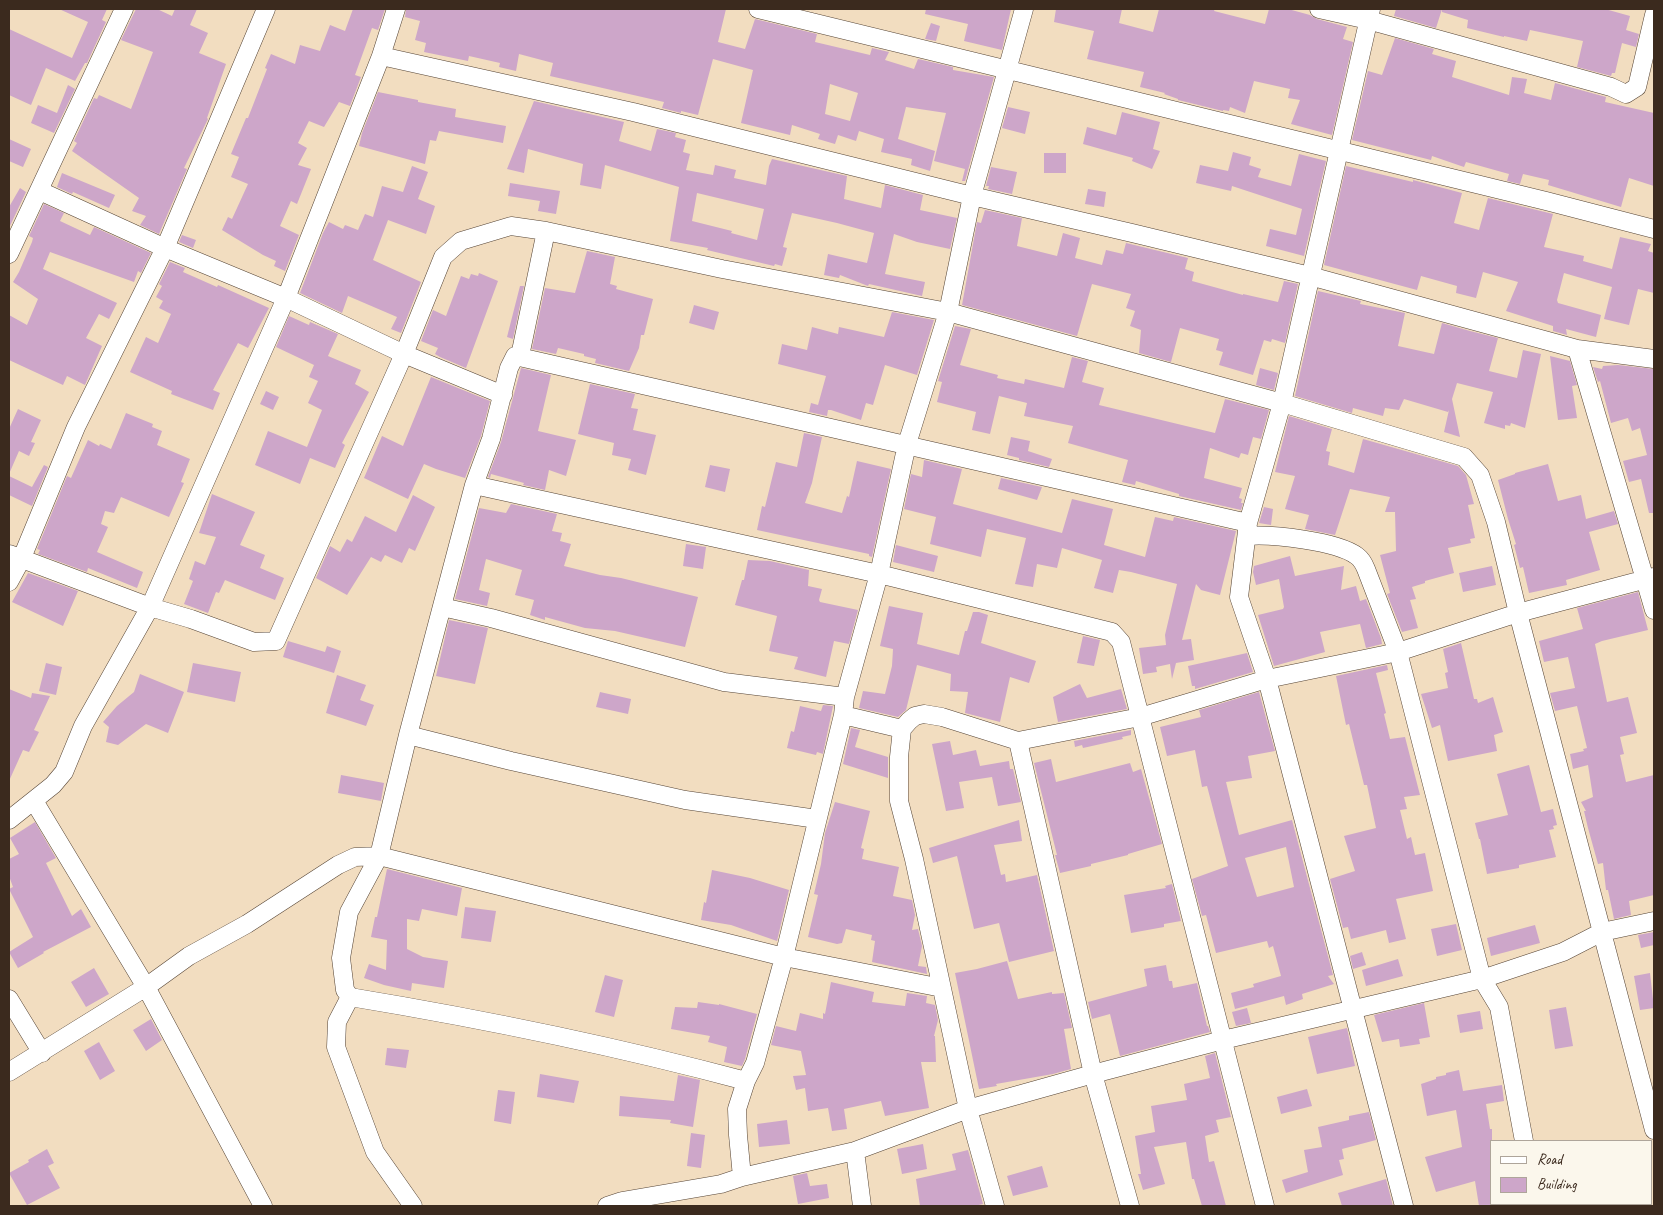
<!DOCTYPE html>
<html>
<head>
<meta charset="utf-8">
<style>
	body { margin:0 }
	#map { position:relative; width:1663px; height:1215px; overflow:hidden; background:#f2ddc0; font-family:Caveat,sans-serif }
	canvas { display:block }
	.frame { position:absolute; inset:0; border:10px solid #3b2a1e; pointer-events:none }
	.legend { position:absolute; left:1490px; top:1140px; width:162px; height:65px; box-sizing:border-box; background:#fbf7ec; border:1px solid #aea59a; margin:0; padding:6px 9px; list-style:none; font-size:15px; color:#3b2a1e }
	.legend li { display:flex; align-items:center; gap:10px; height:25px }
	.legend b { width:25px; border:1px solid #aea59a }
</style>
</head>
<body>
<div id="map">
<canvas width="1663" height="1215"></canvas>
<div class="frame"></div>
<ul class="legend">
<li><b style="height:6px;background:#fff"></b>Road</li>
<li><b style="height:14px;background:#cda6c9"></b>Building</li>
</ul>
</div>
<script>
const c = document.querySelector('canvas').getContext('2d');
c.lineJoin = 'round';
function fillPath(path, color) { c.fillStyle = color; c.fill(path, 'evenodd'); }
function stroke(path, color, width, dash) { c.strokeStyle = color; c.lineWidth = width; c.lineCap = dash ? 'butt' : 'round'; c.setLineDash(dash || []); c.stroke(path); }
fillPath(new Path2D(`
	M59,9H107L102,20L106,22L87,63H85L75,81L46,68L31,105L9,95V29L72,58L88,22Z
	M136,9H157L172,16L175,9H197L190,25L208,33L199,53L226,64L207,118L208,119L184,168L187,169L159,234L140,225L146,216L132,211L139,198L72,151L77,143L74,141L94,98L97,99L99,95L131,109L153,52L121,40Z
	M353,9H385L378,30L372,28L355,75L361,77L350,106L339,102L324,127L309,121L298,143L307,148L298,165L311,169L297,204L291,201L280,226L299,235L285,271L274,266L276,261L263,255L222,230L228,217L232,219L248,184L231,177L239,157L231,154L246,118H248L267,69L265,68L271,54L295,64L300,45L320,51L330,25L345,31Z
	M406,9H726L718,42L745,49L755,19L817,34L815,42L870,55L872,48L889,52L885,60L914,69L918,59L953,67V70L994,77L965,181H962L965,169L934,161L946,113L906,107L898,139L935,151L930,171L911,165L912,159L881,152L884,139L859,131L856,141L838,135L835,144L818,139L820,134L792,125L790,135L741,123L753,70L713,59L698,115L681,111V113L662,108L664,102L550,76L553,63L519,54L516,71L499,67L500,63L469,56L468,61L424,52L426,43L415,40L420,21L405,17ZM830,84L858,93L850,121L825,114Z
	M926,9H1011L1002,50L964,41L968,24L925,14Z
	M1056,9H1122L1119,23L1153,32L1159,9H1215L1214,11L1265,24L1269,9H1288L1310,15L1317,19L1347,27L1343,39L1353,42L1332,135L1291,124L1300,100L1288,98L1290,89L1254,81L1245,113L1230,107L1229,111L1223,110V111L1178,100V99L1164,94L1165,93L1140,87L1144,72L1087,59L1094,31L1054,22Z
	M1396,9H1442L1436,28L1394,16Z
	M1442,9H1605L1630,16L1626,30L1639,34L1636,47L1622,43L1615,73H1612L1611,76L1577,67L1583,41L1530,30L1527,41L1504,36V37L1467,28L1468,20L1442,12Z
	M931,23L940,26L936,41L925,39Z
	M1395,38L1434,49L1432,54L1456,61L1452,77L1509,95L1512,77L1527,79L1524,93L1551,100L1555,83L1606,97L1605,102L1654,113V186L1629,178L1621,207L1548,185L1549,180L1523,174L1520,184L1507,181L1509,174L1466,162L1464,167L1432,156L1431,160L1352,140L1368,71L1382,75Z
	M68,85L75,89L54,133L31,123L38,105L57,113Z
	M378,92L418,100V102L456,109L455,117L506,126L503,143L439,131L436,141L430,140L425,164L359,146L362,133Z
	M534,101L624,122L619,141L651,151L657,129L676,133L675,137L686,140L683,152L690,154L686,170L713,175L715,165L736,170L734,178L766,185L769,166L772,159L847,176L844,199L881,208L885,185L923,195L920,210L957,218L950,249L917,242L894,234L885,274L925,282L922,296L869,284L868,286L840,275L839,278L824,275L828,254L867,263L874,233L837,223L792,213L783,247L787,248L782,266L775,264L774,266L707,250L708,248L670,241L679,187L605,165L601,189L580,185L583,164L528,149L524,173L507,169ZM697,193L764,209L757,240L731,233L732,231L692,221Z
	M1008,107L1030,112L1025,134L1002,128Z
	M1122,112L1160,122L1153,149L1160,151L1152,169L1132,161L1133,158L1083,144L1087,127L1116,135Z
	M9,139L31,149L23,167L9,161Z
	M1233,152L1251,157L1249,165L1261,169L1258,177L1291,186L1299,154L1326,161L1304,256L1266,246L1270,229L1296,235L1302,209L1232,186L1231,191L1196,183L1200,165L1228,171Z
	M1044,153H1066V173H1044Z
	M412,166L428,172L418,199L435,206L426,234L388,220L373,260L421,282L401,333L391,329L397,317L348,296L342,313L300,293L323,233L329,222L343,229L345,225L358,230L365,214L373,217L382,186L403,192Z
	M1346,166L1413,182V180L1462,193L1454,223L1479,230L1488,198L1553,214L1544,247L1584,256L1583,261L1612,269L1620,237L1651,244L1648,251L1654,253V293L1638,289L1629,325L1604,319L1612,287L1564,273L1557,300L1558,303L1601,315L1596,337L1566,329L1567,335L1553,331V326L1506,311L1518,282L1483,272L1476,298L1456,293L1457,286L1421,276L1417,290L1324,265Z
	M991,167L1017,172L1012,194L988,189L989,186H986Z
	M62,173L115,195L109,208L73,192L72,194L57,187Z
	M510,183L560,191L556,214L538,211L540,201L508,196Z
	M20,188L26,192L9,228V207Z
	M1088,189L1106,192L1104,207L1085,204Z
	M44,204L64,213L60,221L90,235L94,227L151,253L141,273L138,271L134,282L50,252L43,269L117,303L109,319L99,314L86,338L102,346L85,385L67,376L63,385L9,360V315L27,325L38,299L13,282L19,272L32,242L33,238L29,236Z
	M985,210L1022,218L1017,246L1057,256L1063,233L1080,238L1075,258L1102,265L1106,250L1123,254L1126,243L1188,258L1185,269L1194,272L1192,281L1243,295V294L1278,302L1284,281L1298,284L1285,343L1272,339L1271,342L1264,340L1253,375L1219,365L1223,352L1216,350L1219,339L1180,328L1171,362L1139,353L1141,330L1130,326L1135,311L1126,308L1131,294L1092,284L1077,336L962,305L977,222L981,223Z
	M182,235L196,240L193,248L179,242Z
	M587,251L615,257L610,284L617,286L616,289L653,299L644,335H641L639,348L629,371L595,363L596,359L584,356V354L558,348L556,354L532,349L545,288L575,293Z
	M170,262L185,268L183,272L217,287L218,285L269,308L248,348L238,343L213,390L220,393L213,410L171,394L172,391L130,372L146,337L158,343L171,314L159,308L163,301L156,297L162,286L159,284Z
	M479,273L498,281L466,368L440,357L435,354L438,348L421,341L433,310L446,316L461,276L469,279L471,274L478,276Z
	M520,286H524L513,339L507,337Z
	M1318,291L1361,301L1360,304L1405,313L1398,346L1434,354L1442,323L1470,331L1498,338L1489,371L1517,378L1523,350L1541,354L1525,428L1511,423L1510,426L1505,425V429L1484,423L1493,392L1457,383L1452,399L1460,437L1444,432L1449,410L1448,412L1404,399L1399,410L1385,408L1383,416L1353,408L1352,413L1295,396Z
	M694,305L719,312L714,330L689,323Z
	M892,312L934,320L917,375L885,365L873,405L866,403L861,420L831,410H828L827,416L809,412L811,403L818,405L826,376L778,364L782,344L807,350L812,327L838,334L839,327L884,337Z
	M289,316L309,325L310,322L338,334L328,356L361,370L355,384L369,392L342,443L345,445L335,468L310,458L300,484L255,465L268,431L307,447L322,410L308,403L318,381L309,377L314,365L276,347Z
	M955,326L971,329L960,365L998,375L997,378L1024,384L1025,379L1064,388L1072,357L1088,361L1082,382L1104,388L1099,405L1215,433L1225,399L1269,410L1261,439L1253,437L1248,455L1241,453L1239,458L1210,448L1204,478L1242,488L1239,498L1242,499L1241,503H1243L1241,510L1179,496V494L1136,481L1135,485L1122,482L1128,460L1068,443L1073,426L1024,416L1027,403L999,396L990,434L972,430L976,412L937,402L942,382L938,381Z
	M1550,356L1570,361L1577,385L1572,386L1577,418L1558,420Z
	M1618,365L1654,369V513H1649L1641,479L1629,482L1623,461L1647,455L1640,428L1632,431L1628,418L1611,423L1600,381L1598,382L1593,367L1602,369L1603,366Z
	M521,368L551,375L538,431L576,440L566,476L549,470L545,490L523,485L524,483L491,474L490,478L488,477L501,442Z
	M1260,368L1278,373L1274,390L1256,385Z
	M431,377L490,401L481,436L465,478L436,469L424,464L408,499L364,478L382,436L403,446Z
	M590,384L635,394L631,408L638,409L633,430L656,435L646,475L628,470L631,459L612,455L614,443L578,434Z
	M266,391L279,397L273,410L260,404Z
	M18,409L41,420L31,442L35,443L29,456L19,451L9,474V429Z
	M126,413L153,424L152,427L162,431L157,445L190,459L181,482L184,483L169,517L121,497L114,513L105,511L101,524L108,527L97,552L143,572L137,588L88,568L87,572L38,554L40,550L37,549L67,476L71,478L88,440L99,446L100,444L111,449Z
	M1289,416L1332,429L1326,451L1330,452L1328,465L1354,473L1363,439L1458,466L1466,475L1474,504L1468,505L1475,538L1470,539L1471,543L1448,548L1454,573L1425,581V583L1412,587L1416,599L1410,600L1418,628L1402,632L1387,594L1390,593L1380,555L1396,551L1395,512H1385L1390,497L1350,489L1335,535L1305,529L1309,515L1285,509L1295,476L1275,472Z
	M804,433L822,437L812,483L805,503L842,513L847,496L849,497L857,461L891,469L872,557L869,556V554L757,530L762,506L765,507L776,462L797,467Z
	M1011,437L1030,441L1028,451L1052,459L1049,467L1019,460V458L1007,455Z
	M924,460L962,469L953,504L1062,533L1072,499L1113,509L1104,545L1145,557L1155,517L1173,521L1174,517L1236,531L1220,595L1201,590L1196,584L1182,640L1191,639L1194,660L1176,663L1172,679L1170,664L1156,667L1157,672L1143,674L1139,648L1166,645L1165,635L1177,584L1131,572L1119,570L1113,593L1094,588L1102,560L1062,548L1057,568L1037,564L1033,587L1015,584L1026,538L987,529L981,557L930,544L936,517L904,509L911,474L922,477Z
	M1548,464L1558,501L1581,495L1586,519L1614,511L1618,524L1589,532L1600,570L1566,580L1567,585L1529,593L1523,567L1520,568L1514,545L1516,544L1508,519L1498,480L1515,474V473Z
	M44,465L48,467L32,506L9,495V476L32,487Z
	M710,465L730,469L725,492L705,487Z
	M1001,478L1042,487L1037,500L998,489Z
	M212,494L255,512L240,545L265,555L260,568L284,578L275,600L225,580L219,593L216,592L208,613L184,604L193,581L189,579L195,561L205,565L216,537L199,533Z
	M413,495L435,507L415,551L409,548L402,563L385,555L381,562L371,557L347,595L316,578L330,546L340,552L347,539L352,542L365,516L396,532Z
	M511,504L557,514L552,531L562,533L560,541L571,544L564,566L600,575L621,578L698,597L685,647L615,631L585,628L545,617V620L530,615L534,600L515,595L522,570L486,559L479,590L490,593L487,606L455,599L479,508L506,513Z
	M1264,507L1273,509L1271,525L1259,523Z
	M686,544L706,547L703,569L683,566Z
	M896,545L938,556L934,572L893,562Z
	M1290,556L1295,576L1344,566L1341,590L1356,586L1360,601L1366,599L1381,638L1382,644L1366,648L1360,624L1320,632L1325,652L1274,666L1258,615L1283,609L1284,607L1279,579L1256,585L1253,572L1254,566Z
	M748,560L770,561L809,570L808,586L822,589L819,600L820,602L858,610L849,644L834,641L826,677L794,669L798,657L769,651L777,616L735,605L742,580H744Z
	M1492,566L1496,585L1463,592L1459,573Z
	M28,573L78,591L63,626L12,602Z
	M1638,592L1648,630L1602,641L1595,644L1607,702L1628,697L1637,733L1620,737L1624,754L1620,755L1626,782L1654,775V895L1629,901L1631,915L1614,919L1608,890H1606L1603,863L1598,864L1588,828L1584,811H1586L1581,802L1593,797L1588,765L1573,769L1570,754L1584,751L1583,749L1587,748L1577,706L1555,711L1550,693L1575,688L1568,657L1544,662L1539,641L1583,629L1577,608Z
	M889,606L923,613L917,644L959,655L965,631H967L973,612H979L988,615L981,643L1036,661L1029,683L1010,677L1000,722L965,713L968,692L950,691L951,674L917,665L906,710L898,717L859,708L863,691L885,694L892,666L893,649L880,646Z
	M449,620L488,628L475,684L436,676Z
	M1083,636L1100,640L1094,666L1077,663Z
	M288,641L325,652L327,646L341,651L334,673L283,657Z
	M1461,643L1474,699H1477L1478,703L1493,697L1503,732L1494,735L1497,751L1448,761L1440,725L1432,728L1421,694L1448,688L1445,673L1448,672L1443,649Z
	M1247,653L1253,672L1195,689V686H1192L1188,666Z
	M46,663L62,667L56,695L39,691Z
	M193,663L241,672L235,702L187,692Z
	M1387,665L1388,670L1376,673L1386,713L1384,714L1390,739L1405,737L1420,795L1404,797L1407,809L1400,810L1407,839L1411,837L1415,855L1425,853L1433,891L1396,899L1406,939L1389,943L1386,930L1351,939L1348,927L1343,928L1330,879L1355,871L1344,836L1376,828L1367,785H1364L1349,724L1346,725L1336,676Z
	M140,674L184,692L168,733L146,724L118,745L106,742L109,727L103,722L117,706L134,692Z
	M337,675L366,685L360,700L374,705L366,726L326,713Z
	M1080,684L1087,698L1121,689L1127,709L1058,722L1053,697Z
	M9,689L31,698L32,693L50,696L34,730L39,732L29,752L23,750L9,781Z
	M600,692L631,699L628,714L596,707Z
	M1259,692L1275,751L1248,756L1252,778L1226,782L1239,835L1292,820L1333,975L1328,976L1334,984L1302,994L1303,999L1286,1005L1284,996L1235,1009L1231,993L1254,987L1253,984L1281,976L1273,946L1269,948L1267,941L1216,953L1206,915L1202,916L1192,879L1228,866L1207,786L1202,787L1195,750L1167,756L1160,727L1201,717L1199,710ZM1286,847L1294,887L1257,897L1245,858Z
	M823,705L833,706L823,754L817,752L816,755L787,748L791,731L794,732L800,706L821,711Z
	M851,728L860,730L855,747L888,757V778L843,764Z
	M1131,730V735L1122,737L1123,739L1083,748L1082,745L1075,747L1074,741Z
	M950,741L953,755L976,750L980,766L1009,761L1010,769H1013L1021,802L998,806L992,777L959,782L964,808L946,811L932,744Z
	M1051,759L1056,782L1130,763L1133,772L1141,769L1162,844L1128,854V855L1091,864V866L1060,873L1055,855H1057L1034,763Z
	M1529,765L1541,812L1553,809L1557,825L1553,826L1554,829L1549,830L1556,857L1519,865V868L1487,874L1480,839H1479L1475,823L1508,815L1497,774Z
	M341,775L384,783L381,801L338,793Z
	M835,802L870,811L861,848L864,849L862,859L899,867L893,896L912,900L915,915L912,930L918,929L922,946L918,966L926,967L927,974L872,962L875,941L871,940L872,935L846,929L842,943L837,944L808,937L818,895L814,894L821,864L825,833Z
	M1019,820L1022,841L994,845L1001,875L1005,874L1006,882L1037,875L1054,951L1009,962L999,923L974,929L957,856L933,863L929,848Z
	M35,822L56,858L46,863L72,916L81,909L91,927L43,952L44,953L18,968L9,952L33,937L9,889L13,887L9,876V859L19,854L10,838Z
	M387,869L462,888L457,916L422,909L419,921L407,919V949L423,957L448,961L444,988L412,983L411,991L384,985L364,978L369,964L386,970L387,940L371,937L375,917H377Z
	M712,870L750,878L789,890L777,941L731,925L701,920L704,902L706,903Z
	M1172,884L1181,921L1164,924V927L1131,933L1124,895L1166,888L1165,886Z
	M465,907L496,911L491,942L461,938Z
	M1456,924L1462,950L1437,956L1431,929Z
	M1535,925L1540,943L1491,956L1487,938Z
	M1654,932V945L1641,948L1638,935Z
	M1362,952L1366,965L1353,969L1350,956Z
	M1398,959L1403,976L1366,986L1362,970Z
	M1007,961L1018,999L1052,992V994L1064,993L1072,1028L1064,1029L1071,1069L1053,1074L996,1084L997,1086L979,1089L955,973L977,969Z
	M1166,965L1169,981H1172L1173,988L1197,983L1207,1026H1208L1210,1032L1120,1056L1110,1014L1092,1019L1088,1002L1147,986L1144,969Z
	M94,968L109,994L86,1007L71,982Z
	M1650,973L1654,1008L1640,1010L1634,976Z
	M605,975L623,980L614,1017L595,1012Z
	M831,982L874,992L872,1002L905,1006L907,993L927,996L926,1003L935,1005L938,1020L934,1036H935L936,1062H921L929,1108L885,1116L881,1101L844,1109L847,1129L832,1131L828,1108L808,1111L805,1088L796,1090L793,1076L806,1075L801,1051L771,1045L776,1026L796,1031L800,1013L823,1019V1013L825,1014Z
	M698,1002L719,1005V1004L757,1014L745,1059L742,1066L724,1062L727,1047L708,1042L710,1036L671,1029L675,1007L697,1008Z
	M1424,1003L1430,1037L1419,1039L1420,1044L1400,1047L1399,1039L1382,1042L1374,1015Z
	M1566,1007L1573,1046L1555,1049L1549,1010Z
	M1247,1008L1251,1023L1236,1026L1232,1012Z
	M1480,1011L1483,1029L1460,1033L1457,1015Z
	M151,1019L162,1040L146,1051L133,1030Z
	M1347,1028L1355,1066L1317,1074L1308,1037Z
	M99,1042L115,1071L100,1080L84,1051Z
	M387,1048L409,1050L406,1068L385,1065Z
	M1215,1053L1231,1117L1216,1120L1219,1132L1205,1136L1209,1162L1214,1161L1226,1206H1202L1194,1179H1192L1186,1142L1154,1147L1165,1184L1143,1190L1138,1174H1141L1135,1136L1155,1132L1151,1106L1187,1100L1184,1084L1210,1078L1205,1056Z
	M1459,1070L1463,1091L1502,1085L1504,1101L1486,1104L1490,1129H1492V1206H1479L1475,1181L1436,1192L1425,1157L1462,1147L1456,1110L1427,1116L1421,1084L1436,1079V1077L1446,1075V1073Z
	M540,1074L579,1081L574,1103L537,1097Z
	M678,1075L700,1080L693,1127L670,1123L671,1120L619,1116L620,1096L674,1101Z
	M1307,1089L1312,1106L1281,1114L1277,1097Z
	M498,1090L515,1092L511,1124L494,1121Z
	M1369,1112L1376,1140L1342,1149L1344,1159L1339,1160L1343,1175L1286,1193L1282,1180L1308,1172L1304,1150L1322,1147L1318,1127L1349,1120V1116Z
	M787,1120L790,1144L759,1147L757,1124Z
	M691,1133L705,1135L701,1168L687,1166Z
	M923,1144L927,1169L902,1174L897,1149Z
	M47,1149L54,1163L48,1166L60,1188L27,1205L9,1173L29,1162L28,1160Z
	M968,1150L983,1204L974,1206H920L916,1179L956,1170L952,1154Z
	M1042,1166L1048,1187L1013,1196L1007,1176Z
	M807,1173L810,1186L827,1184L829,1198L798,1204L793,1176Z
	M1386,1179L1393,1206H1342L1338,1193Z`), '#cda6c9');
const street = new Path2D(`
	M758,9L1546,201L1654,229
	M1319,9L1368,20L1611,87L1626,94L1637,87L1654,15
	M1371,9L1282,403L1248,523L1239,597L1267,679L1404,1206
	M381,56L633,112L972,196L1132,233L1310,276L1577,349L1654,359
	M40,191L165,248L286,298L404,354L503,395
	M9,254L124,9
	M1577,349L1654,610
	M520,356L546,231
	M474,485L879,574L1112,632L1121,642L1265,1206
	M1247,536C1272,534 1337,541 1357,556C1361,559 1364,564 1366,569L1398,652L1482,979L1499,1007L1524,1141
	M9,554L150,607L191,619L254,642L276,641L404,354L443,257L461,241L511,226L546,231L722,269L948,312L1282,403L1464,457L1480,475L1496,522L1518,613L1654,1130
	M9,582L21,560L76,427L165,248L266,9
	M442,607L491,618L724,682L845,697
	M843,715L902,729
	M408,735L511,761L685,800L817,819
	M1018,741L1093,1074L1130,1206
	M34,801L146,987L263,1206
	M9,820L53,785L64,772L83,726L150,607L286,298L381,56L396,9
	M350,997L337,1022L336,1047L375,1152L413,1206
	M9,999L42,1053
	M9,1072L146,987L189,956L247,924L338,865L355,857L379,856L784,957L942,988
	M746,1081C615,1046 483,1019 350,997L345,990L341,958L349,912L379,856L408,735L474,485L491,439L509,368L515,356L1248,523
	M855,1151L862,1206
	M742,1177L738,1135L737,1109L746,1081L755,1063L784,957L843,715L845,697L879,574L907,444L948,312L972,196L1024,9
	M1535,1204L1536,1206
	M607,1206L622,1201L721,1184L742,1177L855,1151L968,1109L1093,1074L1223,1040L1482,979L1563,952L1602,932L1654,921
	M995,1206L968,1109L914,859L899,801V757L902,729L909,721L915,716L924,714L942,717L1018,741L1140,717L1267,679L1398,652L1518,613L1654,577`);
stroke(street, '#564536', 19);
stroke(street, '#fff', 18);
</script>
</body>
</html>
